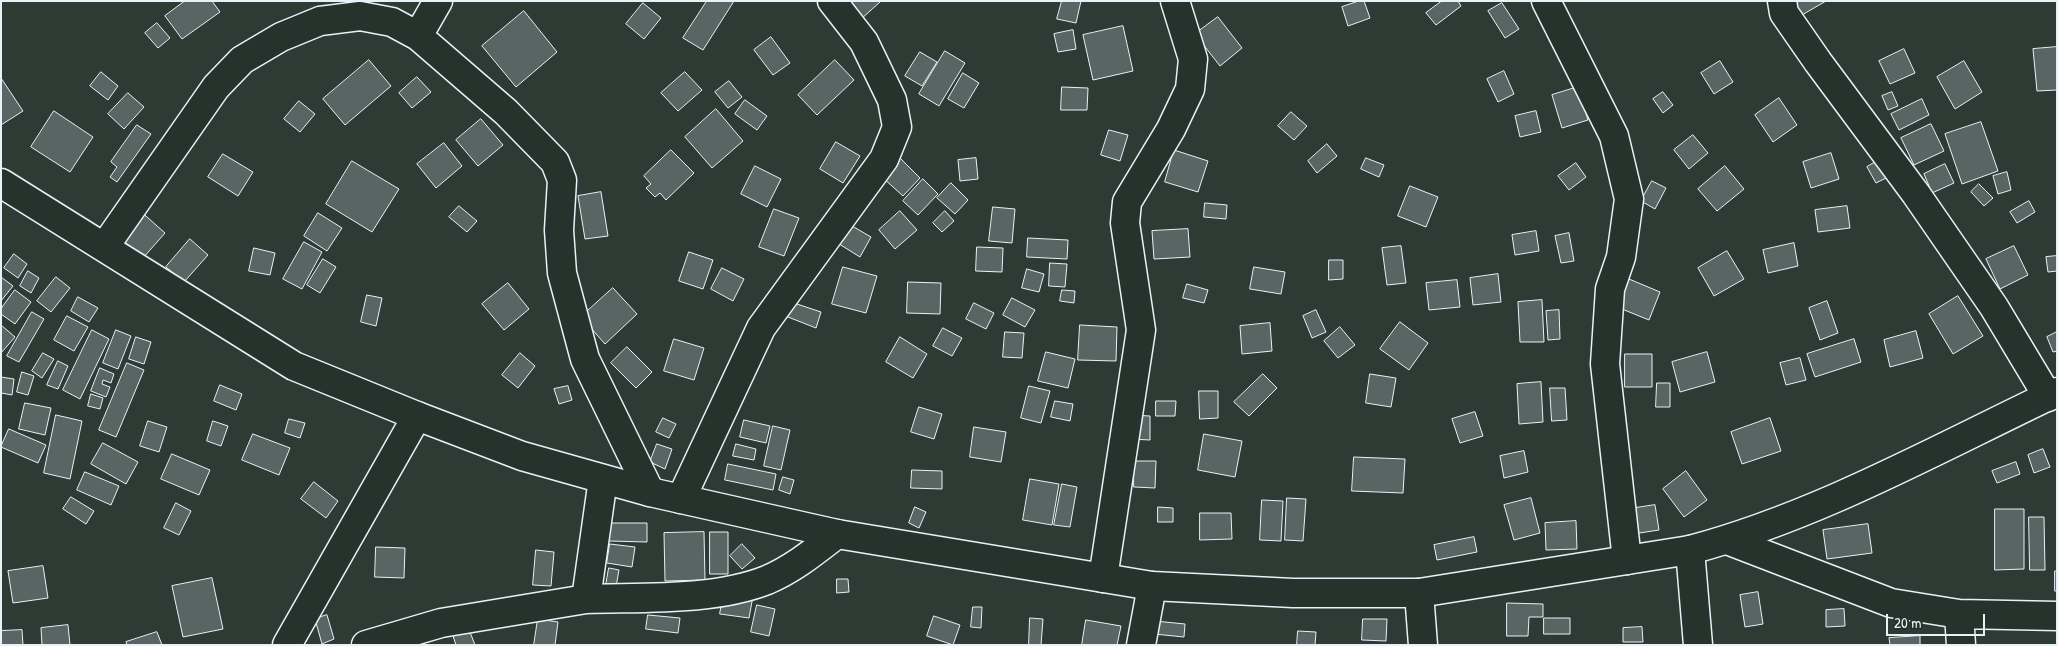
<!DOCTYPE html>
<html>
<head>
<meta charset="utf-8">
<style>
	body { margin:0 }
	#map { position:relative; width:2058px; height:646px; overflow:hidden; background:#2e3b35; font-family:"Patrick Hand",sans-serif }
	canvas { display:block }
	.frame { position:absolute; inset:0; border:2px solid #e8f1f8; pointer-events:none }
	.scale { position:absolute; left:1886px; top:614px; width:99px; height:22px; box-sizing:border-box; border:2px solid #e8f1f8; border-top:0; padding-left:6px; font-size:15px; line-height:18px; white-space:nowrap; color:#e8f1f8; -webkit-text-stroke:4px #26332d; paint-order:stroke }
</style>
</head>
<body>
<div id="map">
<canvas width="2058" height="646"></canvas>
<div class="frame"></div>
<div class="scale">20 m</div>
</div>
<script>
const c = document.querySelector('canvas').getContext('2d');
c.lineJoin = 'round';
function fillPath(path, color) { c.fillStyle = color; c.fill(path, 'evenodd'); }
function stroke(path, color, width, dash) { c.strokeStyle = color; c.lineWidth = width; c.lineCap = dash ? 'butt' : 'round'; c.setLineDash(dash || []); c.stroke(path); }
const building = new Path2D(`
	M185,1H212L220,12L182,39L165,16Z
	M707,1H734L703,50L683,38Z
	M843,1H879L880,2L860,20Z
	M1062,1H1081L1076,23L1057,19Z
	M1359,1H1364L1370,18L1348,26L1342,7Z
	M1442,1H1458L1461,6L1436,25L1426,13Z
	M1794,1H1826L1802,15Z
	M643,3L661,18L644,39L626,24Z
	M1502,3L1519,29L1505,38L1488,11Z
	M524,11L557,52L516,87L482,46Z
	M1218,17L1242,48L1220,66L1195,34Z
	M157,23L170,38L158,48L145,33Z
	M1123,26L1133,71L1093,80L1083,35Z
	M1073,30L1076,49L1058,52L1054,34Z
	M771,37L790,63L773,75L754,50Z
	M2057,47V90L2037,91L2033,49Z
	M1904,49L1915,73L1890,84L1879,61Z
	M945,51L965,63L939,106L919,94Z
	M920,52L937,62L922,86L905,76Z
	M369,60L391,86L345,125L323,99Z
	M835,60L854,80L817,115L798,95Z
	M1720,61L1733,82L1714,94L1701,73Z
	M1964,61L1982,92L1955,109L1937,77Z
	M1504,71L1514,94L1498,102L1487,79Z
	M101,72L118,86L108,100L90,86Z
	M685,72L702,90L678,111L661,93Z
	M963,73L979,83L964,108L948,99Z
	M417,77L431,92L412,108L399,93Z
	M1,78L23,111L1,125Z
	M729,81L742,97L728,108L715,92Z
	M1062,87L1088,88L1087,110H1061Z
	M1578,87L1588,120L1562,128L1552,95Z
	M1663,92L1673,105L1663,113L1653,99Z
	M1892,92L1898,106L1888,110L1882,96Z
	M128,93L144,107L124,129L108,114Z
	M1779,98L1797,125L1773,142L1755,115Z
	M1922,99L1929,115L1899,130L1891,114Z
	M745,100L767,116L757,130L735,114Z
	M299,101L315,114L300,132L284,119Z
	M716,109L743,141L712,168L685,137Z
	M54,111L93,137L70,172L31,147Z
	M1536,111L1541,132L1520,137L1515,116Z
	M1291,112L1307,126L1294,140L1278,126Z
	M481,119L503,145L478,166L456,140Z
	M1981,122L1998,171L1962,184L1945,134Z
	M1931,124L1944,151L1914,165L1901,138Z
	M137,125L151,134L117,182L110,177L117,167L111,162Z
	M1109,130L1128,135L1120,161L1101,155Z
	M1693,135L1708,153L1689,169L1674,150Z
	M836,142L860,156L843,183L820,169Z
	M444,143L462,166L436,188L417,164Z
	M1327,144L1337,156L1317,173L1308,161Z
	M671,150L694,173L666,200L660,193L655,197L646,188L651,184L644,176Z
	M1174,150L1208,161L1198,192L1165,182Z
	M1831,153L1839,179L1811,188L1803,162Z
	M223,154L253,172L238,196L208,177Z
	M900,158L920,178L903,196L882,177Z
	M976,158L978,179L960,181L958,160Z
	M1366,158L1384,165L1379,177L1361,169Z
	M1881,159L1890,176L1876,183L1867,167Z
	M352,161L399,189L372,232L326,204Z
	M1576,163L1586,177L1569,190L1558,176Z
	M1945,164L1954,183L1932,193L1924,174Z
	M755,166L781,179L767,207L741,194Z
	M1725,166L1744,189L1717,211L1698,189Z
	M2007,172L2011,190L1998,194L1993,176Z
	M923,179L938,194L918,215L903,201Z
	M1652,181L1666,188L1655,209L1641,201Z
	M951,183L968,200L955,214L937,198Z
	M1979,184L1993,198L1984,206L1971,192Z
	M1410,186L1438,197L1426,227L1398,216Z
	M601,192L608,236L585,239L578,196Z
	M2029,201L2035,212L2017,223L2010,212Z
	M1205,203L1227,205L1226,219L1204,217Z
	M459,206L477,221L467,232L449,217Z
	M1847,206L1850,228L1818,232L1815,210Z
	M993,207L1015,209L1012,243L989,241Z
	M138,209L165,233L143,258L116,234Z
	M774,209L799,218L784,256L759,247Z
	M900,211L917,230L895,249L879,230Z
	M945,211L954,221L942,232L933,223Z
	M318,213L342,228L327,251L304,236Z
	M847,223L871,237L860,257L836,242Z
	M1188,229L1190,257L1154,259L1152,231Z
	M1536,231L1539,251L1515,255L1512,235Z
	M1569,233L1574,261L1561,263L1555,236Z
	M1028,238L1068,240L1067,259L1027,257Z
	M190,239L208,255L184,282L166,267Z
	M304,242L322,252L302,289L283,279Z
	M1794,243L1798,266L1768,273L1763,250Z
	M1401,246L1406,283L1387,285L1382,248Z
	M2014,246L2028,275L2000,289L1986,259Z
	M977,247L1003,248L1002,272L976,271Z
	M254,248L275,253L270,275L249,271Z
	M1727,251L1744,279L1714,296L1698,268Z
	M689,252L713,260L703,289L679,281Z
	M14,254L27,264L18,278L4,268Z
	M2057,256V271L2048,272L2046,257Z
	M323,259L336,267L320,293L307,285Z
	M1329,260H1343V279L1329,280Z
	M1050,263L1067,264L1065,287L1049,286Z
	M843,267L877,276L866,313L832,304Z
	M1254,267L1285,272L1281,294L1250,289Z
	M722,268L744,279L733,301L711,289Z
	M1027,269L1044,274L1039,292L1022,288Z
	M28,271L39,278L31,293L20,286Z
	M1498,274L1501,302L1473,305L1470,278Z
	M1,277L13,286L1,301Z
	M56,277L70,288L51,312L37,301Z
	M1629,279L1660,292L1649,320L1617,307Z
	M1457,280L1460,307L1429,310L1426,283Z
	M908,282L941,283L940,314L907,313Z
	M508,283L529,309L504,330L482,304Z
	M1187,284L1208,290L1204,303L1183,298Z
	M613,288L637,314L605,344L581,317Z
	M15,290L31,302L15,324L1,314V309Z
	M1062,290L1075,291L1074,303L1060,301Z
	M367,295L382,298L376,326L361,322Z
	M1958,296L1983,336L1953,354L1929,314Z
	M78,297L98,308L89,322L71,311Z
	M1012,298L1035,310L1025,327L1003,315Z
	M1542,300L1544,342H1520L1518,302Z
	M1827,301L1838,333L1820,340L1809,308Z
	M794,303L821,312L816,328L788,317Z
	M974,303L994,313L986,329L966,319Z
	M1316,310L1326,332L1312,338L1303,316Z
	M1559,310L1560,339L1548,340L1546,311Z
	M32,312L44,319L19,362L7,356Z
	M67,316L88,327L74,351L54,340Z
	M1400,322L1428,343L1409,370L1380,349Z
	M1270,323L1272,351L1242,354L1240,326Z
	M1,325L15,337L1,353Z
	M1080,325L1117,327L1116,361L1078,360Z
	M1340,327L1355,345L1338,358L1324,341Z
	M943,328L962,338L952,356L933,346Z
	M92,330L109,339L80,399L63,390Z
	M116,330L131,336L118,369L103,363Z
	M1916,331L1923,358L1890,367L1884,340Z
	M1005,332L1024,333L1022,358L1003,357Z
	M2057,332V351L2053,352L2047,337Z
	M136,337L151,342L144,364L129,359Z
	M900,337L927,354L913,378L886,362Z
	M674,339L704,348L694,380L664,371Z
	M1854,339L1861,362L1815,377L1807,354Z
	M627,347L652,372L636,388L611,363Z
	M1046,352L1075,359L1068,388L1038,381Z
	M1707,352L1715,382L1680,392L1672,362Z
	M43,353L54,359L42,378L32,371Z
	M520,353L535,366L518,388L502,375Z
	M1625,354H1652V387H1625Z
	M1800,358L1806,380L1786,385L1780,363Z
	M58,361L68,366L58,389L47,385Z
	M127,363L144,370L116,437L99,430Z
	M100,368L114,374L111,383L103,380L102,384L110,387L106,397L91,391Z
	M22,372L34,376L28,395L17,392Z
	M1263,374L1277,388L1249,416L1234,402Z
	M1370,374L1396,378L1391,407L1366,403Z
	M1,377L14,379L12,395L1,393Z
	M1541,382L1543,422L1519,424L1517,384Z
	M1657,383H1670V407H1656Z
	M220,385L242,394L236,410L214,401Z
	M568,386L572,400L559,404L554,389Z
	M1029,386L1050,391L1041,423L1021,418Z
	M1550,388H1565L1567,420L1552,421Z
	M1199,391H1218V418L1200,419Z
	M91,394L103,398L100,409L88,406Z
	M1055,401L1073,404L1070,421L1051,417Z
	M1156,401H1176L1175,416H1156Z
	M25,403L51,408L45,435L19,429Z
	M919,407L942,414L934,439L911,432Z
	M1475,412L1483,436L1460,443L1452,419Z
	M56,415L82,421L70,479L44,473Z
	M1131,415L1150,416V440L1130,439Z
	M663,418L676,424L669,438L656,432Z
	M1770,418L1781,451L1742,464L1731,432Z
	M289,419L305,423L300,438L285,433Z
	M744,420L770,426L766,443L740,437Z
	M148,421L167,427L159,452L140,446Z
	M213,421L228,426L221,446L207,441Z
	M773,426L790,430L781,470L764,466Z
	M974,427L1006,432L1001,462L970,457Z
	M9,429L46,445L38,463L1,447Z
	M253,434L290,448L279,475L242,460Z
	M1204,434L1242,441L1235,477L1198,470Z
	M103,443L138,462L126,484L91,464Z
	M657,444L672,449L665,469L650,462Z
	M736,444L756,449L754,460L733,456Z
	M2043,449L2050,467L2034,473L2028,455Z
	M1524,451L1528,472L1504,478L1500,456Z
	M172,454L210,470L199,495L161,479Z
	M1354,457L1405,459L1403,493L1352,491Z
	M1134,461H1156L1155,488L1134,487Z
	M2016,462L2020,474L1997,483L1992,471Z
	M728,464L776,474L773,490L725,480Z
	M912,470L942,471V489L911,488Z
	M1686,471L1707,500L1684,517L1663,489Z
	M85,472L119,486L111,505L77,490Z
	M783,477L794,480L790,494L779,490Z
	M1030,479L1059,484L1052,525L1023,520Z
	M314,482L338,501L326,518L301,499Z
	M1062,484L1077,487L1070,527L1054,525Z
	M71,497L94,511L86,524L63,509Z
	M1287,498L1306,499L1303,541L1285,540Z
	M1531,498L1540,533L1514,540L1504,505Z
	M1262,500L1283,501L1281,541L1260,540Z
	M176,503L191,511L179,535L164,528Z
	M1655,505L1659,530L1633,534L1629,509Z
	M915,507L926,512L919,528L909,523Z
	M1158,507L1173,508V522H1158Z
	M1995,509H2024V569L1995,570Z
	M1200,513H1231L1232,539L1200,540Z
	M2029,517H2044L2045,570H2030Z
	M1576,521L1577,549L1546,550L1545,523Z
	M609,523H647V542L609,541Z
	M1868,524L1872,553L1827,559L1823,530Z
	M704,532L705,580L665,581L664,533Z
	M710,532H728V574H710Z
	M1474,537L1477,552L1437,560L1434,545Z
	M610,544L635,547L632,567L607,563Z
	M742,544L755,558L742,569L730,556Z
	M376,547L405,548L404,578L375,577Z
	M536,550L554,552L551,586L533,585Z
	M43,566L48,598L13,603L8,571Z
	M609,568L619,570L616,587L606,585Z
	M2055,571H2057V591H2055Z
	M212,578L223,629L183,637L172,586Z
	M837,579H848L849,592L837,593Z
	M724,591L753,596L749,618L720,614Z
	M1758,592L1763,624L1745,627L1740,595Z
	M1507,603L1543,604V617H1529L1528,636H1507Z
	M757,605L775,609L769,636L751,632Z
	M973,607H982L981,628L971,627Z
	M1844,609L1845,626L1826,627V610Z
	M327,615L334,639L322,644L315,619Z
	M648,615L680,618L678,633L646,629Z
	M934,616L960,625L953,645L927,636Z
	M1030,618L1043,619L1041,645H1029Z
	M1544,618H1570V634H1544Z
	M538,619L558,622L555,645H534Z
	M1363,619H1387L1386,641L1362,640Z
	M1086,620L1121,626L1117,645H1082Z
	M1145,620L1185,624L1184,637L1144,633Z
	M68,625L70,645H42L41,628Z
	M468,627L475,645H456L452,633Z
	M1642,627L1643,642H1623V628Z
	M22,630L23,645H1V631Z
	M1298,631L1316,632L1315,645H1297Z
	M157,632L162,645H127L126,642Z
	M1920,636V645H1890L1889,638Z`);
fillPath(building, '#596563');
stroke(building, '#e8f1f8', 1);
const street = new Path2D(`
	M1546,1L1614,136L1629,199L1621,257L1610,289L1605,364L1627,560
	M1782,1L1784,13L1818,62L1916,194L1994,307L2048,397
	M418,36L438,1
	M105,246L216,87L242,60L281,37L320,21L360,16L392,22L418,36L506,112L555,162L562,180L559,230L562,273L585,359L650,492
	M681,499L761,328L884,159L897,127L892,100L864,42L832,1
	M1727,540L1891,603L1959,614L2057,616
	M1690,550L1698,645
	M1103,578L1141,330L1125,223L1127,202L1171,129L1190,89L1193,59L1175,1
	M1419,593L1423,645
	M586,599C643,597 714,601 767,580C793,569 815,551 837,534
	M1959,614L1961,645
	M287,645L417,416
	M366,645L441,623L586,599L603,479
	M1141,645L1152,586`);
const secondary = new Path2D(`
	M1,183L294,366L417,416L522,456L650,492L837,534L1152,586L1293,593H1419L1690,550C1818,516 1937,449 2057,392`);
stroke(street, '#e8f1f8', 31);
stroke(secondary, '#e8f1f8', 31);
stroke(street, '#26332d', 28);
stroke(secondary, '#26332d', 28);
</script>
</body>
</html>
